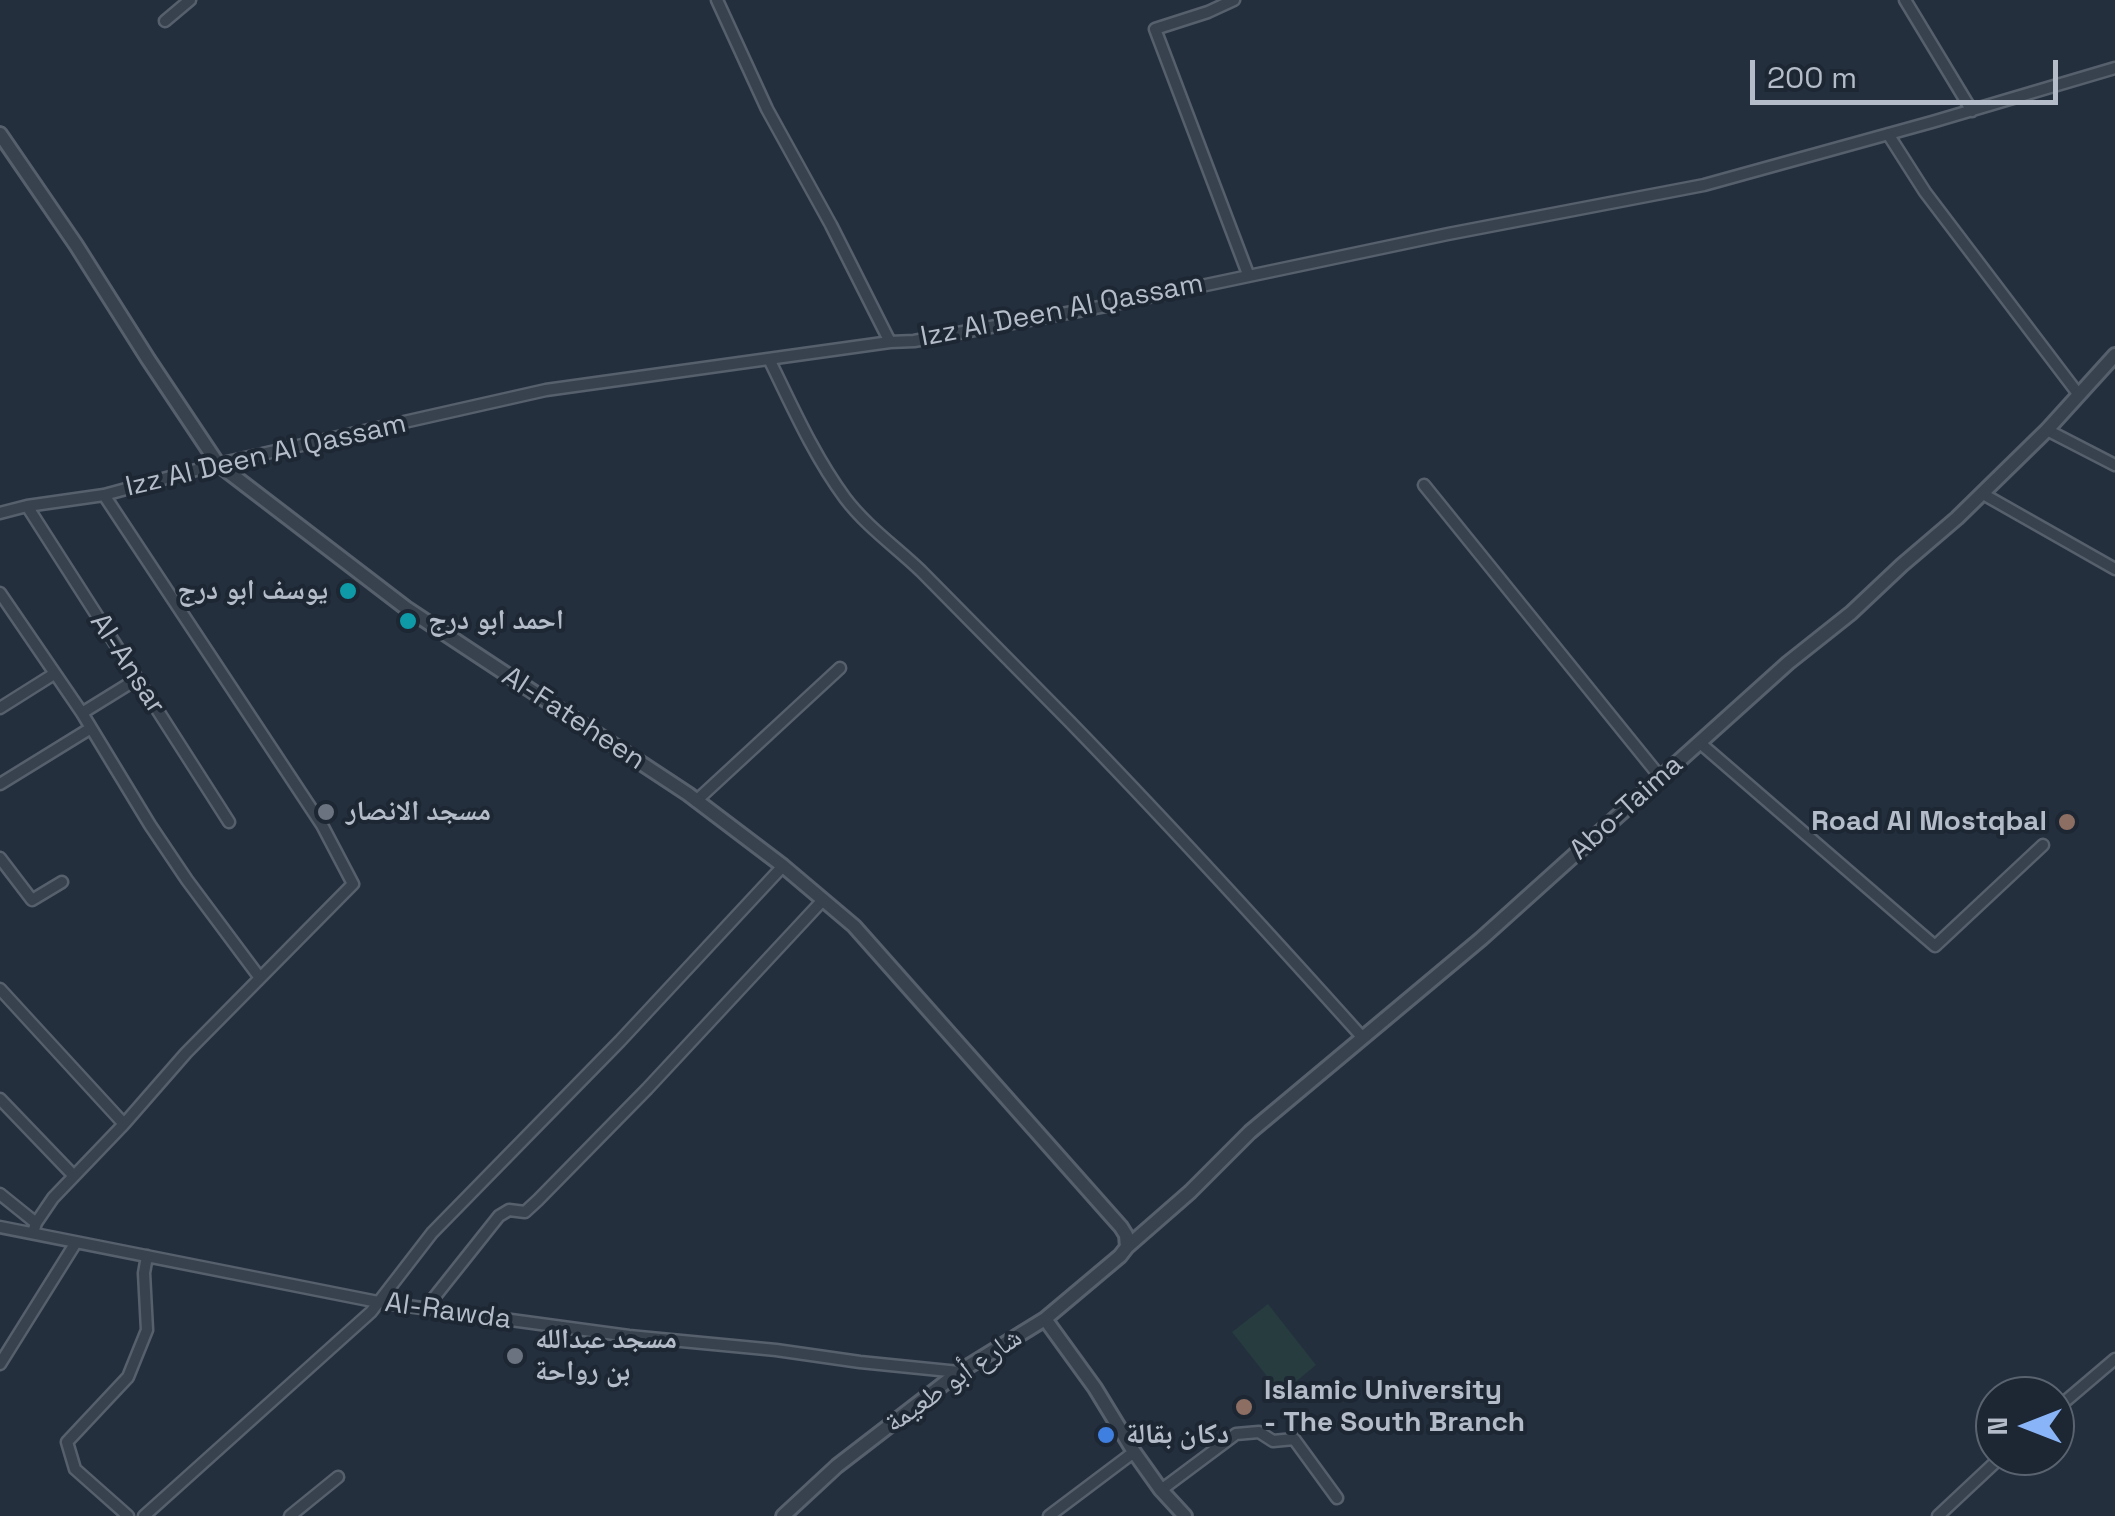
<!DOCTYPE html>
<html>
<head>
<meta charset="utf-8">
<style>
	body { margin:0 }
	#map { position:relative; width:2115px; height:1516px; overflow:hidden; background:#242f3e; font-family:"Space Grotesk",sans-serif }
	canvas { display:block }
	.north { position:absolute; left:1975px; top:1376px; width:100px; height:100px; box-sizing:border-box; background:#1d2633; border:2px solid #59626f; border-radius:50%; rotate:270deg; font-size:28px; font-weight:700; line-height:40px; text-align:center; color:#b4bcc9 }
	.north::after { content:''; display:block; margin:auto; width:35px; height:45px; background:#8ab4f8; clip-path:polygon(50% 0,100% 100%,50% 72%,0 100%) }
	.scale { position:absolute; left:1750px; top:60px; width:308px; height:45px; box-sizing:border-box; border:5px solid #b4bcc9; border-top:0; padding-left:12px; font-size:30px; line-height:35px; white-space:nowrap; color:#b4bcc9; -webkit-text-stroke:8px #1d2633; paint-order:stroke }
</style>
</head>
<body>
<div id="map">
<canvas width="2115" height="1516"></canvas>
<div class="north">N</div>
<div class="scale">200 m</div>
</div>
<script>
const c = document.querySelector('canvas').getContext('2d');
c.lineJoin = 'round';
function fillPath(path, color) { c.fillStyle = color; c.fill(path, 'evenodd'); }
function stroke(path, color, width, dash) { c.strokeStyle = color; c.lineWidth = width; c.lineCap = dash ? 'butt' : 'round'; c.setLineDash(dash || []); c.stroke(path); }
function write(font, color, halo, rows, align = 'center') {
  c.font = font + ' "Space Grotesk","Noto Naskh Arabic",sans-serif'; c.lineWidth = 8; c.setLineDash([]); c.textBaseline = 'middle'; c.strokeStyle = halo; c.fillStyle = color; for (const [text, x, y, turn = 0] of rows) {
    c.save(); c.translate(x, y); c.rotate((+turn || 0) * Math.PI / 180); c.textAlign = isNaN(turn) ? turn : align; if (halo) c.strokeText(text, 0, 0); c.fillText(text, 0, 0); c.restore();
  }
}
fillPath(new Path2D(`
	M1268,1304L1316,1365L1281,1394L1232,1332Z`), '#263c3f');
const minor = new Path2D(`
	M717,0L767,109L831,225L890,342
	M1234,0L1208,12L1155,29L1248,274
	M1905,0L1972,111
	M165,21L190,0
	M1888,134L1925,192L2079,395
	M769,359C792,406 814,456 845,498C866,526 896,547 921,571C971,621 1020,672 1070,722C1170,825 1267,931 1363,1038
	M2047,430L2115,465
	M1424,485L1661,778
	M1983,494L2115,569
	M27,506L229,822
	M0,513L27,506L104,495L218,464L546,390L890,342L914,341L1111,305L1448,234L1704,185L1932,122L2115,68
	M0,593L82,713L150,825L187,880L260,978
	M0,708L54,674
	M82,713L137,679
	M1700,743L1935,946L2043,845
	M0,784L91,728
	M696,801L840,668
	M0,858L32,900L62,882
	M0,989L124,1124
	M0,1099L74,1176
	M0,1194L36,1223
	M0,1227L378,1302L629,1336L776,1350L860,1362L959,1372
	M33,1233L36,1223L53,1198L124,1124L186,1053L353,884L322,825L104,495
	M425,1309L499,1216L509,1210L525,1212L538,1200L647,1089L823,900
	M0,1364L75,1244
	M2055,1410L2115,1359
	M1161,1490L1236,1434L1259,1432L1273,1441L1294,1439L1337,1498
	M128,1516L75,1469L67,1442L128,1377L147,1330L144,1273L147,1256
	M144,1516L371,1312L432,1233L620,1041L783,866
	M290,1516L338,1477
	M1049,1516L1134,1452
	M1938,1516L2002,1456`);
const tertiary = new Path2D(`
	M0,134L76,245L148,359L218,464L406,608L688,794L783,866L854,926L1121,1227L1126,1235L1127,1247
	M1045,1319L1095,1388L1134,1452L1161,1490L1185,1516
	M783,1516L837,1466L959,1372L1045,1319L1120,1256L1127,1247L1190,1192L1250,1132L1481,939L1788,663L1851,613L1902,565L1957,518L2047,430L2115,355`);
stroke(minor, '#565f6c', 15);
stroke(tertiary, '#565f6c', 18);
stroke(minor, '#38414e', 10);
stroke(tertiary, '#38414e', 12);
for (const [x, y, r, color] of [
	[348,591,10,"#0f9aa8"],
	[408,621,10,"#0f9aa8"],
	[326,812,10,"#6b7280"],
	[2067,822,10,"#8d6e63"],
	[515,1356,10,"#6b7280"],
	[1244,1407,10,"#8d6e63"],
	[1106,1435,10,"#3f7fe0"]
]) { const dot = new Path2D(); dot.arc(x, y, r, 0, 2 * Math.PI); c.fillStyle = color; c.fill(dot); stroke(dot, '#1d2633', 4); }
write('28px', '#b4bcc9', '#1d2633', [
	["Izz Al Deen Al Qassam",1062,311,-11],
	["Izz Al Deen Al Qassam",266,456,-13],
	["Al-Ansar",127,664,57],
	["Al-Fateheen",573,719,33],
	["Abo-Taima",1627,808,-42],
	["Al-Rawda",448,1312,8],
	["شارع أبو طعيمة",954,1381,-35]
]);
write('bold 28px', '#b4bcc9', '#1d2633', [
	["يوسف ابو درج",328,591,"right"],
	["احمد ابو درج",428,621],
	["مسجد الانصار",346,812],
	["Road Al Mostqbal",2047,822,"right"],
	["مسجد عبدالله",535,1340],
	["بن رواحة",535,1372],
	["Islamic University",1264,1391],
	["- The South Branch",1264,1423],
	["دكان بقالة",1126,1435]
], 'left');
</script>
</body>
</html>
